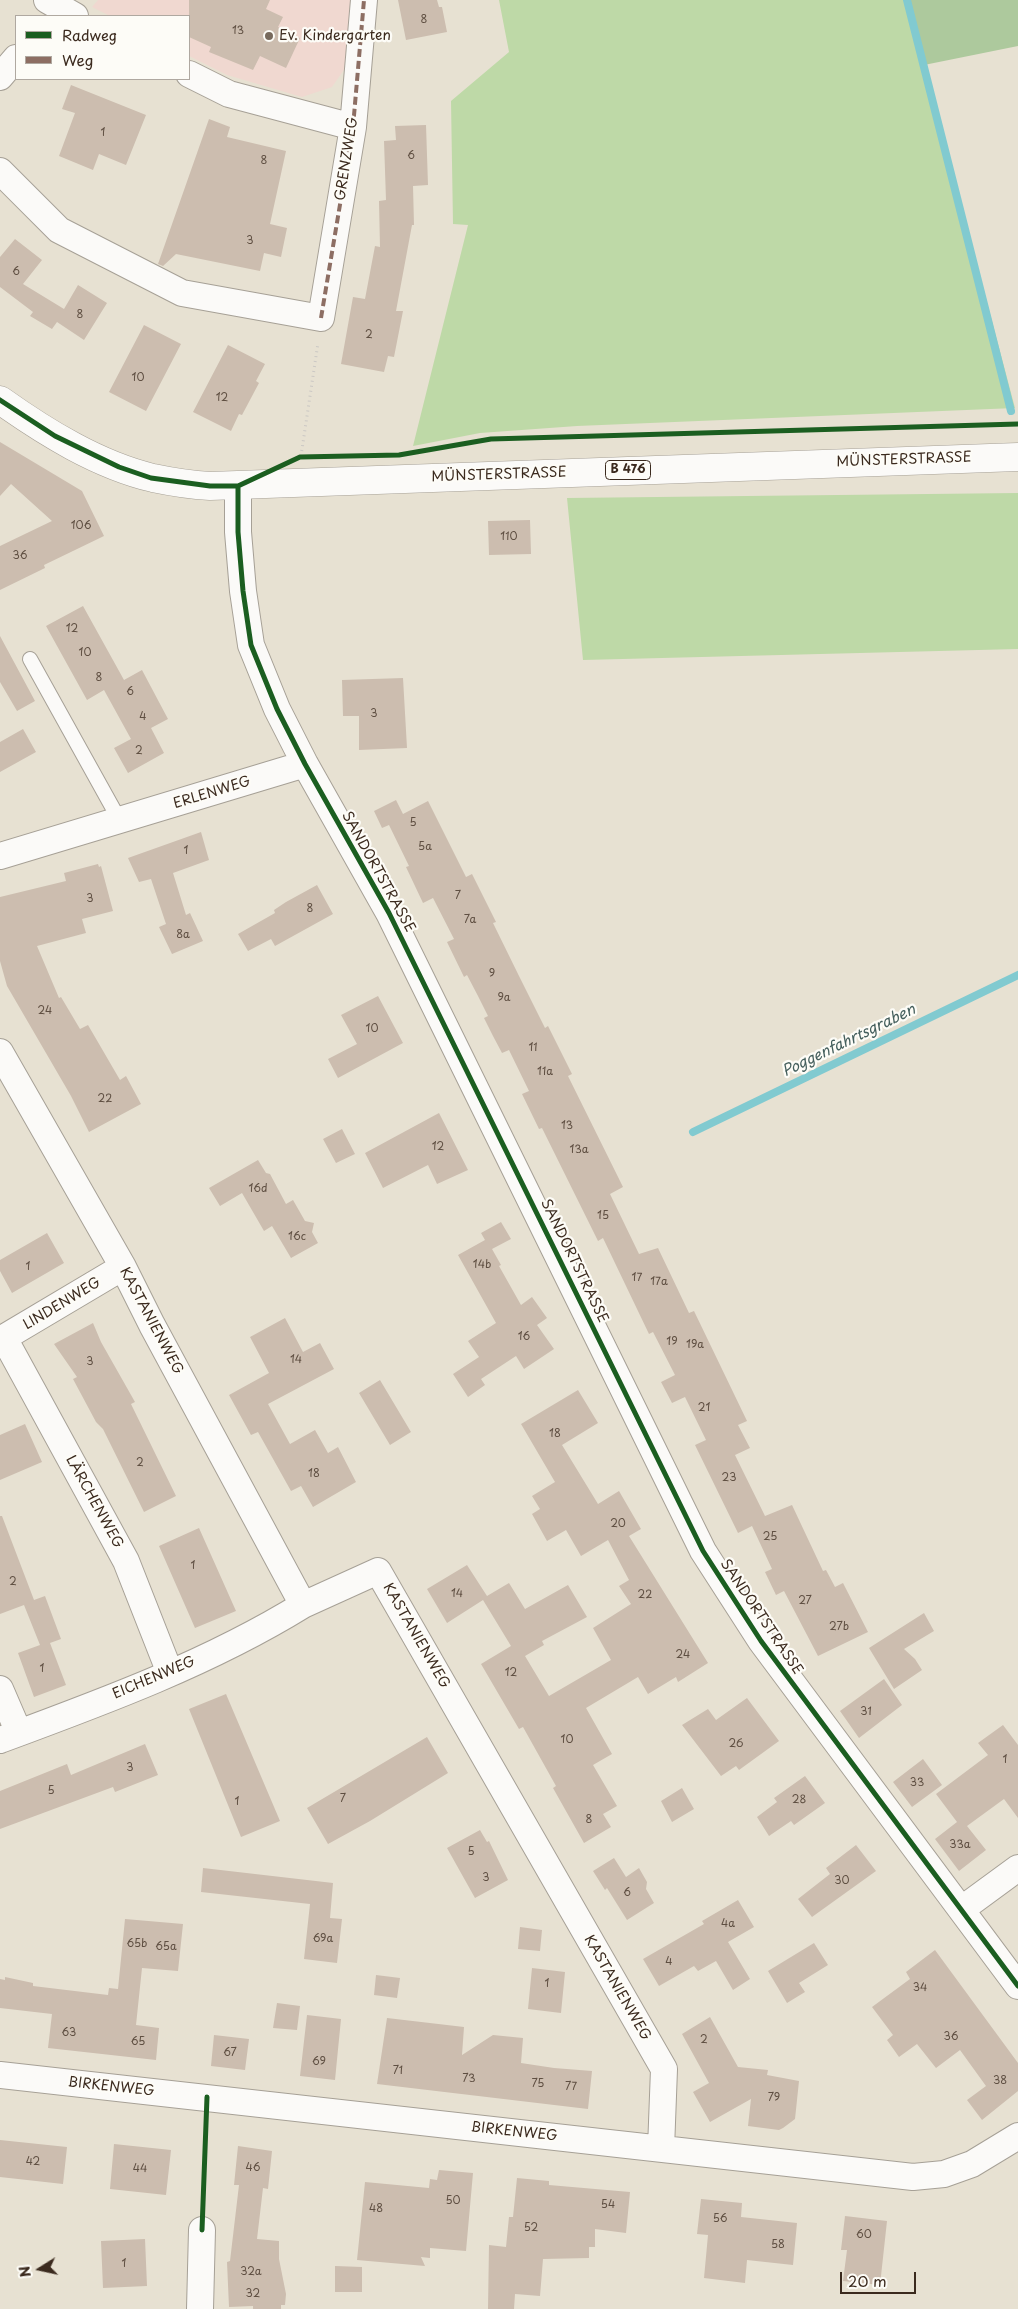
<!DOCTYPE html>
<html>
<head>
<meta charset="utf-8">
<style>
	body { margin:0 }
	#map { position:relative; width:1018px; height:2309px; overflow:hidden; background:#e7e1d2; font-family:"Playpen Sans",sans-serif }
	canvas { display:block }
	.legend { position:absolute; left:15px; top:15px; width:175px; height:65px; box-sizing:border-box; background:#fdfcf7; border:1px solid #afa8a0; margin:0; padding:6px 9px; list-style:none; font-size:15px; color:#3b2a1e }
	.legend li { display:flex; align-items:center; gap:10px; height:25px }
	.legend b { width:25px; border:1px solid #afa8a0 }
	.north { position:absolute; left:15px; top:2244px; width:50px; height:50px; -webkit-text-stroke:4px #fdfcf7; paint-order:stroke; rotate:260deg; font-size:14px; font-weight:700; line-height:20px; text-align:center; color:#3b2a1e }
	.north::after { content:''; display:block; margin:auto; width:18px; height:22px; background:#3b2a1e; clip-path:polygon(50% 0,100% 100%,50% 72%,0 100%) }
	.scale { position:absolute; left:840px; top:2272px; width:76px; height:22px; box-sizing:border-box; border:2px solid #3b2a1e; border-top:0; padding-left:6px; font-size:15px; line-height:18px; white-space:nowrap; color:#3b2a1e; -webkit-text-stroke:4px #fdfcf7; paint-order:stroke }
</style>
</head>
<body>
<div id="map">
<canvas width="1018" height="2309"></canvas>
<ul class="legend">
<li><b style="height:6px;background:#1b5e20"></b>Radweg</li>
<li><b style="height:6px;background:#8d6e63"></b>Weg</li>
</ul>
<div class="north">N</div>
<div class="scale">20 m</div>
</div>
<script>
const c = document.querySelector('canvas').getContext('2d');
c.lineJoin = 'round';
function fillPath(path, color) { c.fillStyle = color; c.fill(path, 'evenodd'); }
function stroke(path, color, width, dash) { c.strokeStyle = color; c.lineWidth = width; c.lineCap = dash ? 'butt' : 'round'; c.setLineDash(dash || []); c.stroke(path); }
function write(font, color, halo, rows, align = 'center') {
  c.font = font + ' "Playpen Sans",sans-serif'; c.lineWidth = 4.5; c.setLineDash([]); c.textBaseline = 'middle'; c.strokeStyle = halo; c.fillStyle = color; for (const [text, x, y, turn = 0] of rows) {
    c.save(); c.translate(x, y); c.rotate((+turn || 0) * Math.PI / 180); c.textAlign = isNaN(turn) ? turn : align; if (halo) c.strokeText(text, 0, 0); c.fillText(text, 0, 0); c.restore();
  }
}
fillPath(new Path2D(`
	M98,0H350V61L332,87L302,97L227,75L189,56V16H110L92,7Z`), '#f0d8d0');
fillPath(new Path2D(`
	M499,0H907L1015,408L577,426L480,433L413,446L468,225L453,224L451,101L509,52Z
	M1018,493V649L583,660L567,498Z`), '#bed9a7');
fillPath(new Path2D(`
	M907,0H1018V46L924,65Z`), '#adc99d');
stroke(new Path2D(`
	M907,0L1011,411
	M693,1132L1018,975`), '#81cad0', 8);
fillPath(new Path2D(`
	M189,0H270L266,9L283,17L278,27L300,38L286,68L260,56L253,70L209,52L211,47L189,37Z
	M398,0H437L439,7H442L447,32L406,40Z
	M71,85L146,115L126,165L99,154L93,170L59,156L75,113L62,109Z
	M209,119L230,127L227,137L286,151L270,224L287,228L281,257L264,253L260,271L176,254L163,266L158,264Z
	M426,125L428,185L413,186L414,225H412L396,311H403L394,357L388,356L384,372L341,364L353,297L365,299L375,246L380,247L379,201L386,200L384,141L396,140L395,126Z
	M15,239L42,260L23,284L64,309L78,285L107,303L84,340L57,322L52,329L30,316L33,312L0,287V257Z
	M144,325L181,344L146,411L109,392Z
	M228,345L265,364L256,381L259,383L242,415L239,414L231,431L193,412Z
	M0,442L82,491L104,536L44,565L45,568L0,590V546L52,521L11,484L0,496Z
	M530,520L531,554L489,555L488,521Z
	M83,606L124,680L142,670L168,719L151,728L164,753L128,773L114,748L131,739L104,690L87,700L46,626Z
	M0,636L35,701L17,711L0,682Z
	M403,678L407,748L359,750V716H343L342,680Z
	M23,729L36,752L0,772V742Z
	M396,800L403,814L428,801L466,877L472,874L496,922L493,923L519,976L545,1028L548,1026L572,1074L568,1076L623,1187L610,1194L639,1254L658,1248L689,1313L694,1311L747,1421L738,1425L750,1448L735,1455L765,1516L792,1505L823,1571L826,1570L835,1587L843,1583L868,1632L818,1656L784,1591L776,1595L765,1572L772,1569L752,1526L738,1533L695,1445L706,1440L685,1397L672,1403L661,1382L675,1375L653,1332L649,1334L603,1238L598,1241L542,1128L539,1129L522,1094L529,1091L509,1050L502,1053L493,1036L484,1018L488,1016L478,996L467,975L464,977L447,942L454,939L433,898L423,903L406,867L409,866L389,825L382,828L374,811Z
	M201,832L209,860L173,873L186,915L190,913L203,941L172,954L159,927L166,924L151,879L139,882L128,858Z
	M98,864L99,867L101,866L113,911L82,919L86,933L37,946L59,998L61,997L80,1029L88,1025L120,1080L126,1076L141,1104L89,1132L71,1096L7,986L0,961V897L66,881L64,873Z
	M317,885L333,914L275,946L271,939L248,951L238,934L275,913L274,910L286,902Z
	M378,996L403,1043L338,1078L328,1059L357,1044L341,1015Z
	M439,1113L468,1170L437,1184L428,1165L383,1188L365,1153Z
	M342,1129L355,1154L336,1163L323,1139Z
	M258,1160L266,1173L270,1174L286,1204L293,1200L305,1221L314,1223L312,1232L318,1243L291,1258L272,1226L264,1231L242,1193L220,1206L209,1188Z
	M501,1222L511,1239L492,1249L501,1265L499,1266L521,1305L532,1297L547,1318L537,1325L554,1349L524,1369L516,1356L481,1379L485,1385L468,1397L453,1374L479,1357L468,1341L496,1323L458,1255L485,1240L481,1233Z
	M47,1233L64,1263L12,1293L0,1271V1260Z
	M285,1318L303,1352L320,1343L334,1369L268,1404L290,1444L315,1430L328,1453L338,1447L356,1482L313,1507L301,1486L291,1491L258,1432L251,1435L229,1395L269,1373L250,1337Z
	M93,1323L101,1342L135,1402L131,1404L176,1496L144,1512L103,1429L96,1422L73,1379L77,1377L54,1344Z
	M380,1380L411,1432L390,1445L359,1393Z
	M578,1390L598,1423L562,1445L598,1504L619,1491L641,1529L629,1536L708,1663L678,1682L676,1677L648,1694L638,1677L586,1708L612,1754L593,1765L617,1806L603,1814L611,1827L584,1843L553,1788L556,1786L523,1727L519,1729L481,1664L511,1646L483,1600L447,1623L427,1589L467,1565L487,1596L509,1583L525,1609L568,1585L587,1617L542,1641L544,1645L525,1656L549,1696L611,1660L593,1628L631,1604L619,1586L629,1580L608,1540L581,1556L566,1530L547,1541L532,1514L540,1509L532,1496L555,1482L521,1424Z
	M25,1424L42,1462L0,1480V1435Z
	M0,1516H2L34,1600L45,1596L61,1639L50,1643L66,1685L34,1697L18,1653L40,1645L24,1605L0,1614Z
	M199,1528L236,1611L195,1628L159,1546Z
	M924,1613L934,1631L904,1649L915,1659L922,1670L894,1689L869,1648Z
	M884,1679L902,1705L859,1738L840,1711Z
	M226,1694L280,1821L241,1837L189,1709Z
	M747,1698L779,1741L739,1770L736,1766L721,1776L682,1725L708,1709L716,1720Z
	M1003,1725L1018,1745V1818L1004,1799L967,1826L986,1850L959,1871L935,1839L957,1822L936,1794L988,1755L978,1743Z
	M427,1737L448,1773L370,1821L328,1844L307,1808Z
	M145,1744L158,1775L115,1792L113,1787L0,1829V1791L67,1764L71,1775Z
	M923,1759L942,1785L912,1807L893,1782Z
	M805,1776L825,1803L794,1825L791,1821L769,1836L757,1817L777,1802L774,1798Z
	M682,1788L694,1809L672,1822L661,1801Z
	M480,1830L487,1842L489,1841L508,1880L475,1898L447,1848Z
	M856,1845L876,1871L812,1917L798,1899L830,1874L826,1868Z
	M614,1858L626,1877L639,1868L647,1882L646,1889L654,1903L627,1920L607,1888L605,1890L593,1871Z
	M203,1868L333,1883L330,1918L342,1919L337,1963L304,1959L310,1904L201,1892Z
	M738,1900L754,1927L728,1942L750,1979L733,1990L716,1961L698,1971L694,1966L659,1986L643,1959L704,1924L702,1921Z
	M125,1919L183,1924L178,1971L142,1968L136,2025L159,2028L156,2060L48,2048L52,2014L0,2008V1979L5,1980V1977L33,1983V1986L108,1995L109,1988L118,1989Z
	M520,1927L542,1930L540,1951L518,1949Z
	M814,1943L828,1965L799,1983L805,1992L787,2003L768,1971Z
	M935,1950L1018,2063V2091L982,2120L967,2100L986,2086L960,2050L936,2068L917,2044L899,2057L887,2040L893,2035L872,2007L910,1979L906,1972Z
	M532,1968L565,1972L561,2013L528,2009Z
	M376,1975L400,1978L397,1998L374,1995Z
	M277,2003L300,2006L297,2030L273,2028Z
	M307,2015L341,2019L335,2080L300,2076Z
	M710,2017L738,2067L768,2070L767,2075L799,2081L795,2119L783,2128L779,2130L748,2126L751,2099L710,2122L693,2092L709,2083L682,2034Z
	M387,2018L464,2027L462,2055L493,2035L523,2038L521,2063L554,2068L592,2071L588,2109L377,2084Z
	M214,2035L249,2039L245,2070L211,2066Z
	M0,2140L67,2147L63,2184L0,2177Z
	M114,2144L171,2150L166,2195L110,2189Z
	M238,2146L272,2151L268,2189L263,2188L257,2239L279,2241V2259L286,2294L285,2305H281V2309H253V2306L229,2307L227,2262L230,2261L239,2185H234Z
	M439,2170L473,2173L466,2251L430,2248V2258L421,2257L425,2266L357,2260L365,2182L429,2188L430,2179L437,2180Z
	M517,2178L549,2181V2185L630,2192L626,2233L595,2229V2247H589V2258L543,2259L540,2296L515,2294L514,2309H488L489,2245L506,2247L509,2217H513Z
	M701,2199L742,2203L741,2217L797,2223L793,2265L747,2260L745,2283L704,2278L708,2235L697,2234Z
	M845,2216L887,2221L880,2285L843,2281L847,2250H841Z
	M145,2239L147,2286L103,2288L101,2241Z
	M335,2266L362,2267V2292H335Z`), '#ccbdaf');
const lane = new Path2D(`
	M30,659L120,821`);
const street = new Path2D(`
	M47,0L75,16
	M189,74L229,94L353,127
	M0,77L16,58
	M0,171L59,230L182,293L321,318L353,127L364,0
	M238,486V532L243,591L251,645L277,709L305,764L389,913L703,1551L761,1641L1018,1986
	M0,856L305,764
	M0,1052L123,1267L152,1325L303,1605L378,1571L664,2069L661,2149
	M4,1338L126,1561L170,1673
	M0,1340L123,1267
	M0,1689L19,1733
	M0,1740C103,1702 209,1663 303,1605
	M962,1909L1018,1868
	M0,2075L913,2177L944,2174L972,2164L1018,2136
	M200,2309L202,2230`);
const primary = new Path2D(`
	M0,400C45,432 98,465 153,478C172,482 191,485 210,486L1018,457`);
stroke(lane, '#a6a096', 16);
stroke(street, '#a6a096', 28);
stroke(primary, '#a6a096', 29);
stroke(new Path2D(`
	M301,456L318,343`), '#cbc8c4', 3, [1, 4]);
stroke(lane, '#fbfaf8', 14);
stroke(street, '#fbfaf8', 26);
stroke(primary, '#fbfaf8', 28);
stroke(new Path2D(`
	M321,318L353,127L364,0`), '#8d6e63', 4, [8, 4]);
stroke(new Path2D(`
	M0,400L55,436L119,467L151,478L210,486H238L300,457L399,455L491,439L1018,424
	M238,486V532L243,591L251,645L277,709L305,764L389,913L703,1551L761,1641L1018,1986
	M202,2230L207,2097`), '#1b5e20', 5);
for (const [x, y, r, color] of [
	[269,36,5,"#776a5d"]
]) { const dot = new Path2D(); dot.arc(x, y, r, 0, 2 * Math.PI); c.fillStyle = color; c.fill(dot); stroke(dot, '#fdfcf7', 2); }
write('11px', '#5f4f42', null, [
	["8",424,20],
	["13",238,31],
	["1",103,133],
	["6",411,156],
	["8",264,161],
	["3",250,241],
	["6",16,272],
	["8",80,315],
	["2",369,335],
	["10",138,378],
	["12",222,398],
	["106",81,526],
	["110",509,537],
	["36",20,556],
	["12",72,629],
	["10",85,653],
	["8",99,678],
	["6",130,692],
	["3",374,714],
	["4",143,717],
	["2",139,751],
	["5",413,823],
	["5a",425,847],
	["1",186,851],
	["7",458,896],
	["3",90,899],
	["8",310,909],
	["7a",470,920],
	["8a",183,935],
	["9",492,974],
	["9a",504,998],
	["24",45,1011],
	["10",372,1029],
	["11",533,1048],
	["11a",545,1072],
	["22",105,1099],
	["13",567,1126],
	["12",438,1147],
	["13a",579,1150],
	["16d",258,1189],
	["15",603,1216],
	["16c",297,1237],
	["14b",482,1265],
	["1",28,1267],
	["17",637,1278],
	["17a",659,1282],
	["16",524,1337],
	["19",672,1342],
	["19a",695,1345],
	["14",296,1360],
	["3",90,1362],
	["21",704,1408],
	["18",555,1434],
	["2",140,1463],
	["18",314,1474],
	["23",729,1478],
	["20",618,1524],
	["25",770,1537],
	["1",193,1566],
	["2",13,1582],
	["14",457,1594],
	["22",645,1595],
	["27",805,1601],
	["27b",839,1627],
	["24",683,1655],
	["1",42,1669],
	["12",511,1673],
	["31",866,1712],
	["10",567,1740],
	["26",736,1744],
	["1",1005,1760],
	["3",130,1768],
	["33",917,1783],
	["5",51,1791],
	["7",343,1799],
	["28",799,1800],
	["1",237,1802],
	["8",589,1820],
	["33a",960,1845],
	["5",471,1852],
	["3",486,1878],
	["30",842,1881],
	["6",627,1893],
	["4a",728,1924],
	["69a",323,1939],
	["65b",137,1944],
	["65a",166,1947],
	["4",669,1962],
	["1",547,1984],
	["34",920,1988],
	["63",69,2033],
	["36",951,2037],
	["2",704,2040],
	["65",138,2042],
	["67",230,2053],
	["69",319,2062],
	["71",398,2071],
	["73",469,2079],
	["38",1000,2081],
	["75",538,2084],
	["77",571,2087],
	["79",774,2098],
	["42",33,2162],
	["46",253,2168],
	["44",140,2169],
	["50",453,2201],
	["54",608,2205],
	["48",376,2209],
	["56",720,2219],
	["52",531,2228],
	["60",864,2235],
	["58",778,2245],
	["1",124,2264],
	["32a",251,2272],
	["32",253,2294]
]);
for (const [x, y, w] of [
	[628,470,45]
]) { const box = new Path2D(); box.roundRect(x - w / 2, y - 9.5, w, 19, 4); c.fillStyle = '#fdfcf7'; c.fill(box); stroke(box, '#3b2a1e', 1); }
write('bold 12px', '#3b2a1e', null, [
	["B 476",628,470]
]);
write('14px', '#3b2a1e', '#fdfcf7', [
	["Ev. Kindergarten",279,36]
], 'left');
write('14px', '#3b2a1e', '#fdfcf7', [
	["GRENZWEG",347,159,-81],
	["MÜNSTERSTRASSE",904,460,-2],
	["MÜNSTERSTRASSE",499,475,-2],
	["ERLENWEG",212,793,-17],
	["SANDORTSTRASSE",378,872,61],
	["SANDORTSTRASSE",574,1261,64],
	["LINDENWEG",62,1304,-31],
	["KASTANIENWEG",151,1321,62],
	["LÄRCHENWEG",94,1502,61],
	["SANDORTSTRASSE",761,1617,56],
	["KASTANIENWEG",416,1636,60],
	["EICHENWEG",154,1678,-23],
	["KASTANIENWEG",617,1988,60],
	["BIRKENWEG",111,2087,6],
	["BIRKENWEG",514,2132,6]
]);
write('italic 15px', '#445e5c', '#fdfcf7', [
	["Poggenfahrtsgraben",849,1041,-26]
]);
</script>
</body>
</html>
